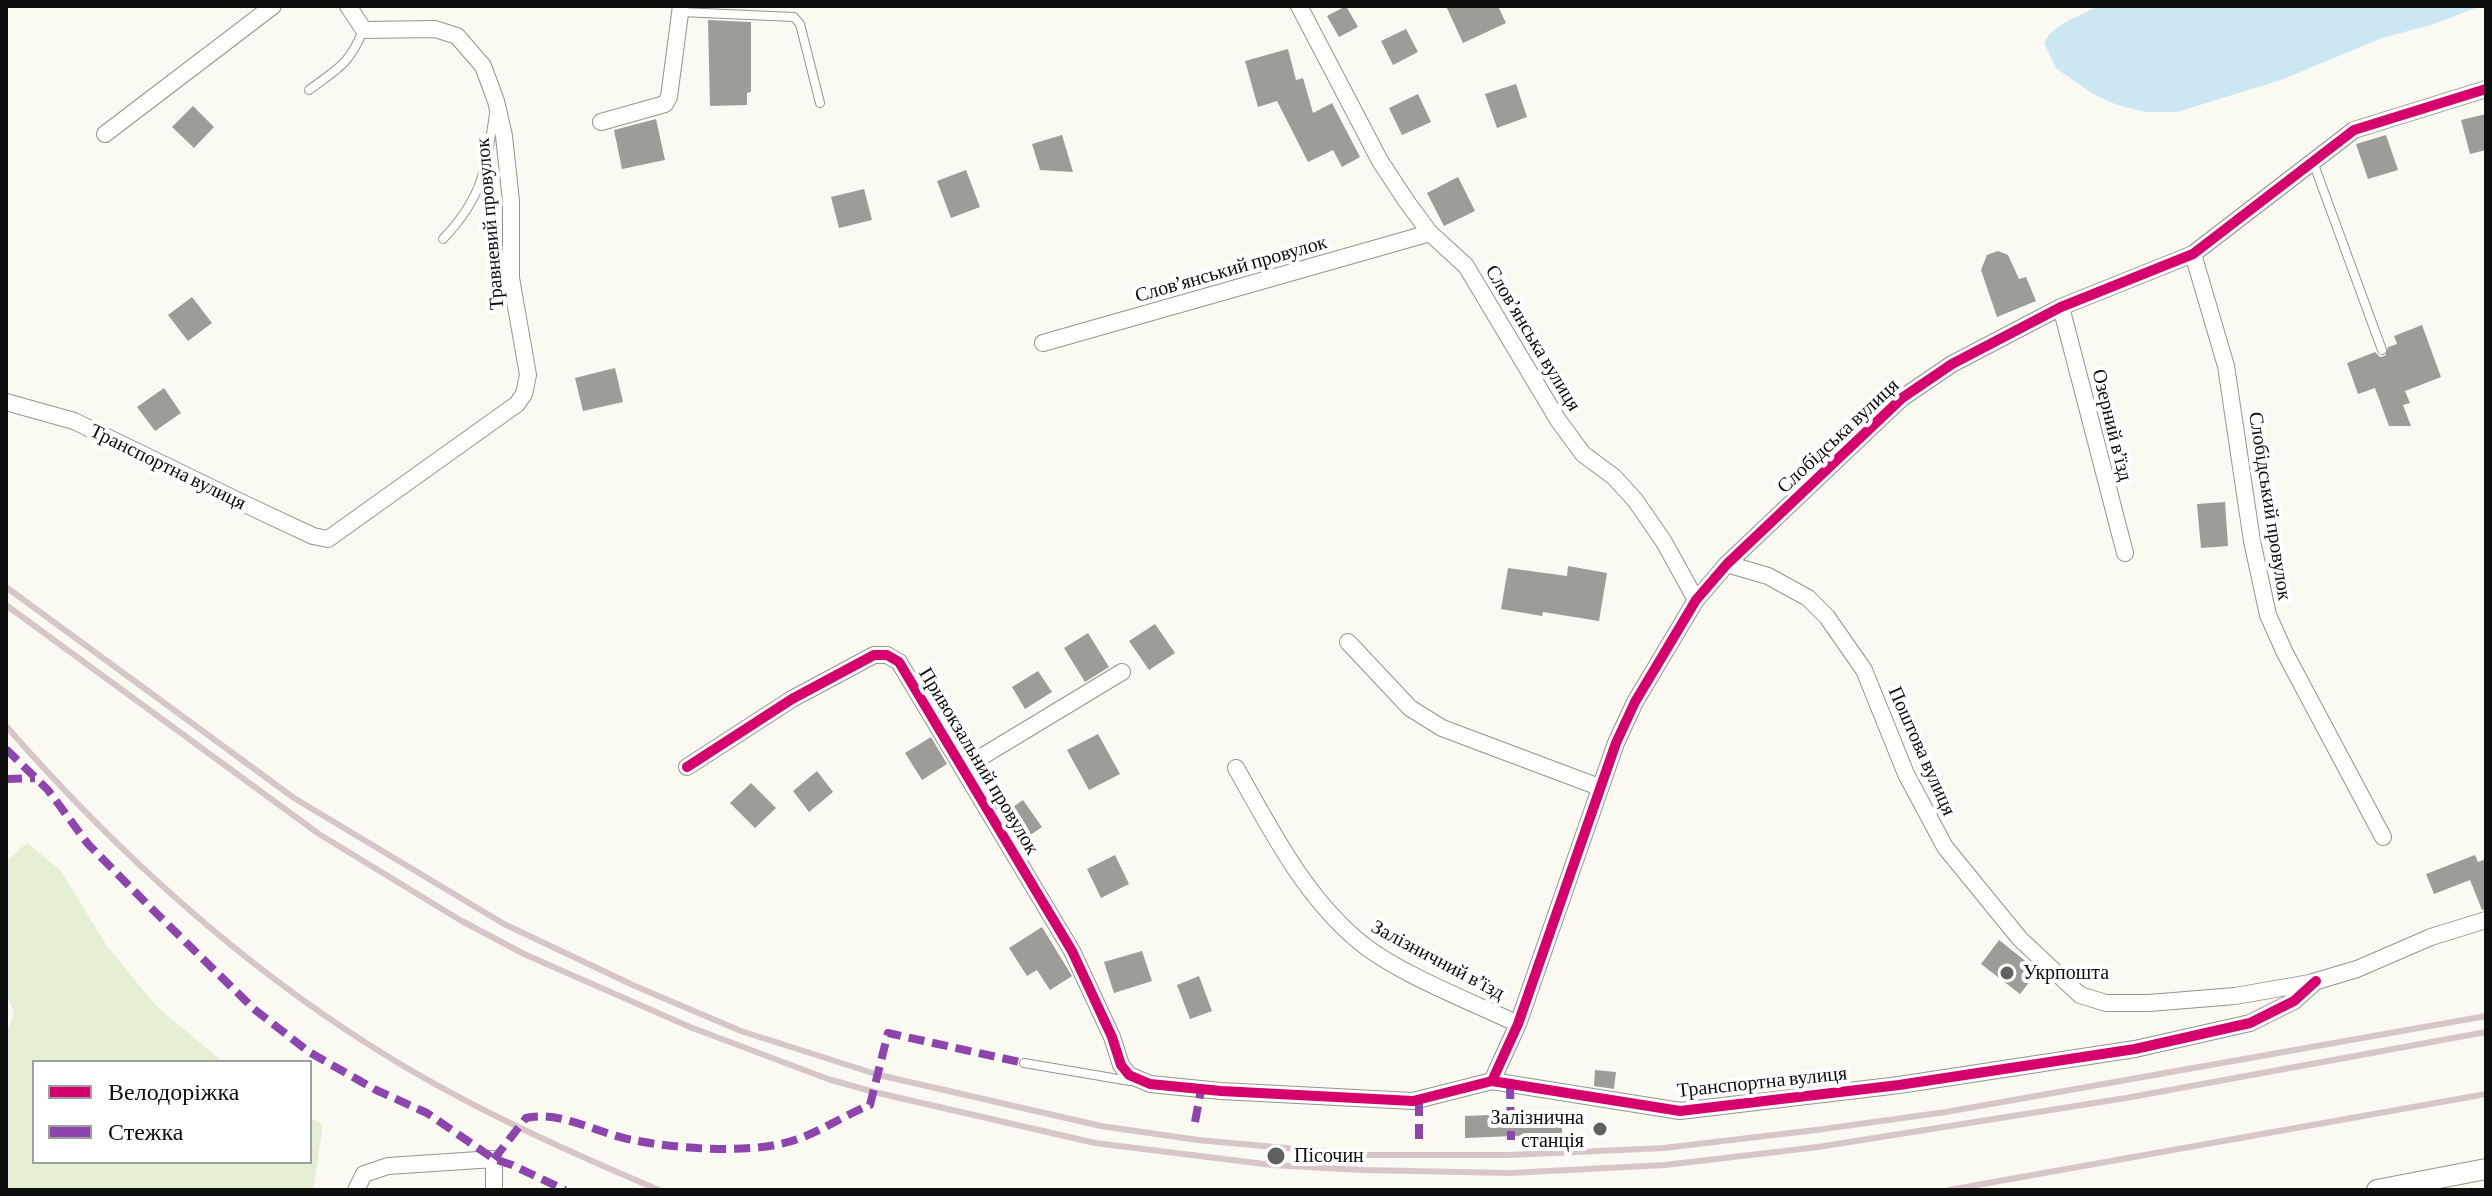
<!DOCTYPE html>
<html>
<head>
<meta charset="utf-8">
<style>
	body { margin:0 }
	#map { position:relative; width:2492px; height:1196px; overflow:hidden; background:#faf9f2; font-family:"Crimson Pro",serif }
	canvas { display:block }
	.frame { position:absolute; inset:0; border:8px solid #0e0e0e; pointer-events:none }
	.legend { position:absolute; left:32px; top:1060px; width:280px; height:104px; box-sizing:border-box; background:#fff; border:2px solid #9f9f9f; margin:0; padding:10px 14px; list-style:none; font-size:24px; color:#0e0e0e }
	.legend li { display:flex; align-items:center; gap:16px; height:40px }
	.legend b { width:40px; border:2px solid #9f9f9f }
</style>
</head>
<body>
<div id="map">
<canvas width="2492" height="1196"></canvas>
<div class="frame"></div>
<ul class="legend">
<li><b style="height:10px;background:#d6006c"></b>Велодоріжка</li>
<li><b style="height:10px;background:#8e44ad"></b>Стежка</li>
</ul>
</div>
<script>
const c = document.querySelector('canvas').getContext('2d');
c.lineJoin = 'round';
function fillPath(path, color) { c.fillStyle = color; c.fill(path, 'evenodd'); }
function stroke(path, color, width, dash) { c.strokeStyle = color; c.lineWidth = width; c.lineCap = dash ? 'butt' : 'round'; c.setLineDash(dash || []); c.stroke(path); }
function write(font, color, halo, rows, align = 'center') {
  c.font = font + ' "Crimson Pro",serif'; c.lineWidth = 8; c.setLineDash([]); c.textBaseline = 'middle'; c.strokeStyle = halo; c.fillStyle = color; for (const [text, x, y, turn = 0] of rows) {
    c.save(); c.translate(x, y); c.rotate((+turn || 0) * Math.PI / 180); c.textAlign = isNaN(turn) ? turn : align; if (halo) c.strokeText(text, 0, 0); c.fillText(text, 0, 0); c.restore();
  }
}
fillPath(new Path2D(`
	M27,843L60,870L107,946L156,1006L223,1062H34V1162H310V1118L323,1124L313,1190H6V1035L14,1013L6,991V862Z`), '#e5efd4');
fillPath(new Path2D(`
	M2097,6H2481L2434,24L2382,38L2281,80L2177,112H2146L2117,105L2093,94L2056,68L2044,43C2055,22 2078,18 2097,6Z`), '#cbe8f2');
fillPath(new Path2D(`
	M1346,6L1358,27L1339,37L1327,16Z
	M1446,6H1498L1506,23L1463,43Z
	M708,20L751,22V92L747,93V105L710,106Z
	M1406,29L1418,52L1393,65L1381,41Z
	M1288,49L1296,80L1303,78L1313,113L1332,103L1360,157L1342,167L1333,150L1308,162L1277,101L1258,107L1245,61Z
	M1516,84L1527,117L1497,128L1485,94Z
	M1418,94L1431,122L1402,135L1389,108Z
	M193,106L214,127L194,148L172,127Z
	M2486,114V150L2470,154L2461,120Z
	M656,119L665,160L622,169L614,130Z
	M1062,135L1073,172L1040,170L1032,144Z
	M2386,135L2398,170L2368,179L2356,144Z
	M966,170L980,207L951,218L937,181Z
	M1458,177L1475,211L1444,226L1427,193Z
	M864,189L872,220L839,228L831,197Z
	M1998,251L2008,255L2019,279L2026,277L2036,301L1997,317L1981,270L1987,255Z
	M192,297L212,323L188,341L168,315Z
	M2422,325L2441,377L2405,391L2410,403L2403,405L2411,426H2389L2375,388L2358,394L2347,363L2375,352L2380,357L2385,356L2388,347L2397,344L2394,336Z
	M615,368L623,402L583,411L575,378Z
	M164,388L181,413L155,431L137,407Z
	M2225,502L2228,546L2201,548L2197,504Z
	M1568,566L1607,573L1599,621L1543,612L1542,616L1501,609L1508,568L1567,576Z
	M1155,624L1175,653L1149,670L1129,641Z
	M1088,633L1109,667L1085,682L1064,648Z
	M1038,671L1052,692L1025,709L1012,687Z
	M1098,734L1120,774L1089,790L1067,750Z
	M931,737L947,764L922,780L905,753Z
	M817,771L833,792L809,812L793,791Z
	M751,783L776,808L755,828L730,803Z
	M1023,800L1042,827L1020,842L1003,814Z
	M1115,855L1129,884L1101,898L1087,869Z
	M2475,855L2478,862L2486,859V909L2482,910L2470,880L2434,894L2426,874Z
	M1042,927L1072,976L1050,990L1037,970L1027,976L1009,948Z
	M1999,940L2038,971L2020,994L1981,964Z
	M1142,951L1152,981L1114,993L1104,962Z
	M1199,976L1212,1011L1190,1019L1177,985Z
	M1595,1070L1616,1072L1614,1089L1594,1086Z
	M1562,1112V1134L1465,1138V1116Z`), '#9e9c98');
const service = new Path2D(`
	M681,12L794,17L800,24L820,103
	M309,90C337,69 350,64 363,30
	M2313,162L2382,350
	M443,239C483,197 486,169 494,114
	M1024,1063L1130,1081`);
const minor = new Path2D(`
	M1299,6L1380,161L1407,202L1430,233L1466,266L1558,420L1583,454L1614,477L1635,500L1664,542L1696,600
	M601,122L665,104L669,97L681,6
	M105,134L273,6
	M2193,254L2226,366L2252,541L2268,615L2285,653L2383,837
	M2061,307L2125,553
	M1043,343L1430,233
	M6,402L74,421L249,506L313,536L328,539L517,404L524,394L528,375L511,278V201L504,136L496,101L483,66L457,36L435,29L364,30L348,6
	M1727,564L1768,576L1808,598L1827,617L1864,670L1906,774L1945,847L2020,939L2080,995L2106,1003H2149L2235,996L2310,983L2357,969L2431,937L2486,920
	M1348,642L1410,708L1442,728L1599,787
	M687,767L792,699L874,655H887L899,662L1072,951L1112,1037L1121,1065L1129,1075L1150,1084L1221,1091L1413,1101L1492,1081L1680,1111L1899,1085L2135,1049L2250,1023L2294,1001L2316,981
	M963,768L1122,672
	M1236,768C1270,828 1302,892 1355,938C1393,972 1470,1001 1518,1024
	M1492,1081L1518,1024L1616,743L1635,702L1696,600L1727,564L1902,398L1952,364L2061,307L2193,254L2354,130L2486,89
	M356,1190L364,1174L388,1166L494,1159V1190`);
const tertiary = new Path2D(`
	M2377,1190L2486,1169`);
stroke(service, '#949491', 10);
stroke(minor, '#949491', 18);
stroke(tertiary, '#949491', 22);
stroke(service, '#fefefd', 8);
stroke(minor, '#fefefd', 16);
stroke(tertiary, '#fefefd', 20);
stroke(new Path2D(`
	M6,587L294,798L504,924L635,986L741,1031L879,1075L1101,1126L1198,1140L1363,1155H1509L1664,1148L1816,1130L1946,1112L2486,1016
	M6,605L319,834L460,920L524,954L690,1027L828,1079L874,1092L1095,1143L1272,1165L1363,1170L1510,1173L1665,1165L1818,1147L2126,1098L2486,1032
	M6,726C112,847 235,960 371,1046C462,1104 560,1148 659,1190
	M1949,1190L2486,1094`), '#d6c6c7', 6);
stroke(new Path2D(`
	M6,749L48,790L88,844L147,904L254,1009L309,1052L376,1090L427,1113L494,1159L512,1165L565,1190
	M6,779L35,778
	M1510,1083L1511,1140
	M1419,1100V1139
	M1195,1122L1201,1090
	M494,1159L526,1118C560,1110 599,1134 633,1140C677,1149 755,1155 798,1139C823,1130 845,1115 870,1105L888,1033L1024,1063`), '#8e44ad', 8, [16, 8]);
stroke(new Path2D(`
	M687,767L792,699L874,655H887L899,662L1072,951L1112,1037L1121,1065L1129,1075L1150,1084L1221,1091L1413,1101L1492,1081L1680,1111L1899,1085L2135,1049L2250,1023L2294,1001L2316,981
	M1492,1081L1518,1024L1616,743L1635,702L1696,600L1727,564L1902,398L1952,364L2061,307L2193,254L2354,130L2486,89`), '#d6006c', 10);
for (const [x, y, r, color] of [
	[2007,973,8,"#61605e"],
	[1600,1129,8,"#61605e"],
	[1276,1156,10,"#61605e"]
]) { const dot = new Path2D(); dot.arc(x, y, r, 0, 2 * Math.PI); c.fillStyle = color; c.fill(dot); stroke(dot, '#fff', 3); }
write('20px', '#0e0e0e', '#fff', [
	["Травневий провулок",490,224,-95],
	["Слов’янський провулок",1231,269,-16],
	["Слов’янська вулиця",1533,338,59],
	["Озерний в’їзд",2112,425,76],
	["Слобідська вулиця",1838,436,-43],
	["Транспортна вулиця",168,467,26],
	["Слобідський провулок",2270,506,81],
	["Поштова вулиця",1922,751,66],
	["Привокзальний провулок",979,761,59],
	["Залізничний в’їзд",1438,960,28],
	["Транспортна вулиця",1762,1082,-6]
]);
write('20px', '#0e0e0e', '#fff', [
	["Укрпошта",2023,973],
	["Залізнична",1584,1118,"right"],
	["станція",1584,1141,"right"],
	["Пісочин",1294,1156]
], 'left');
</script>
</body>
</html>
